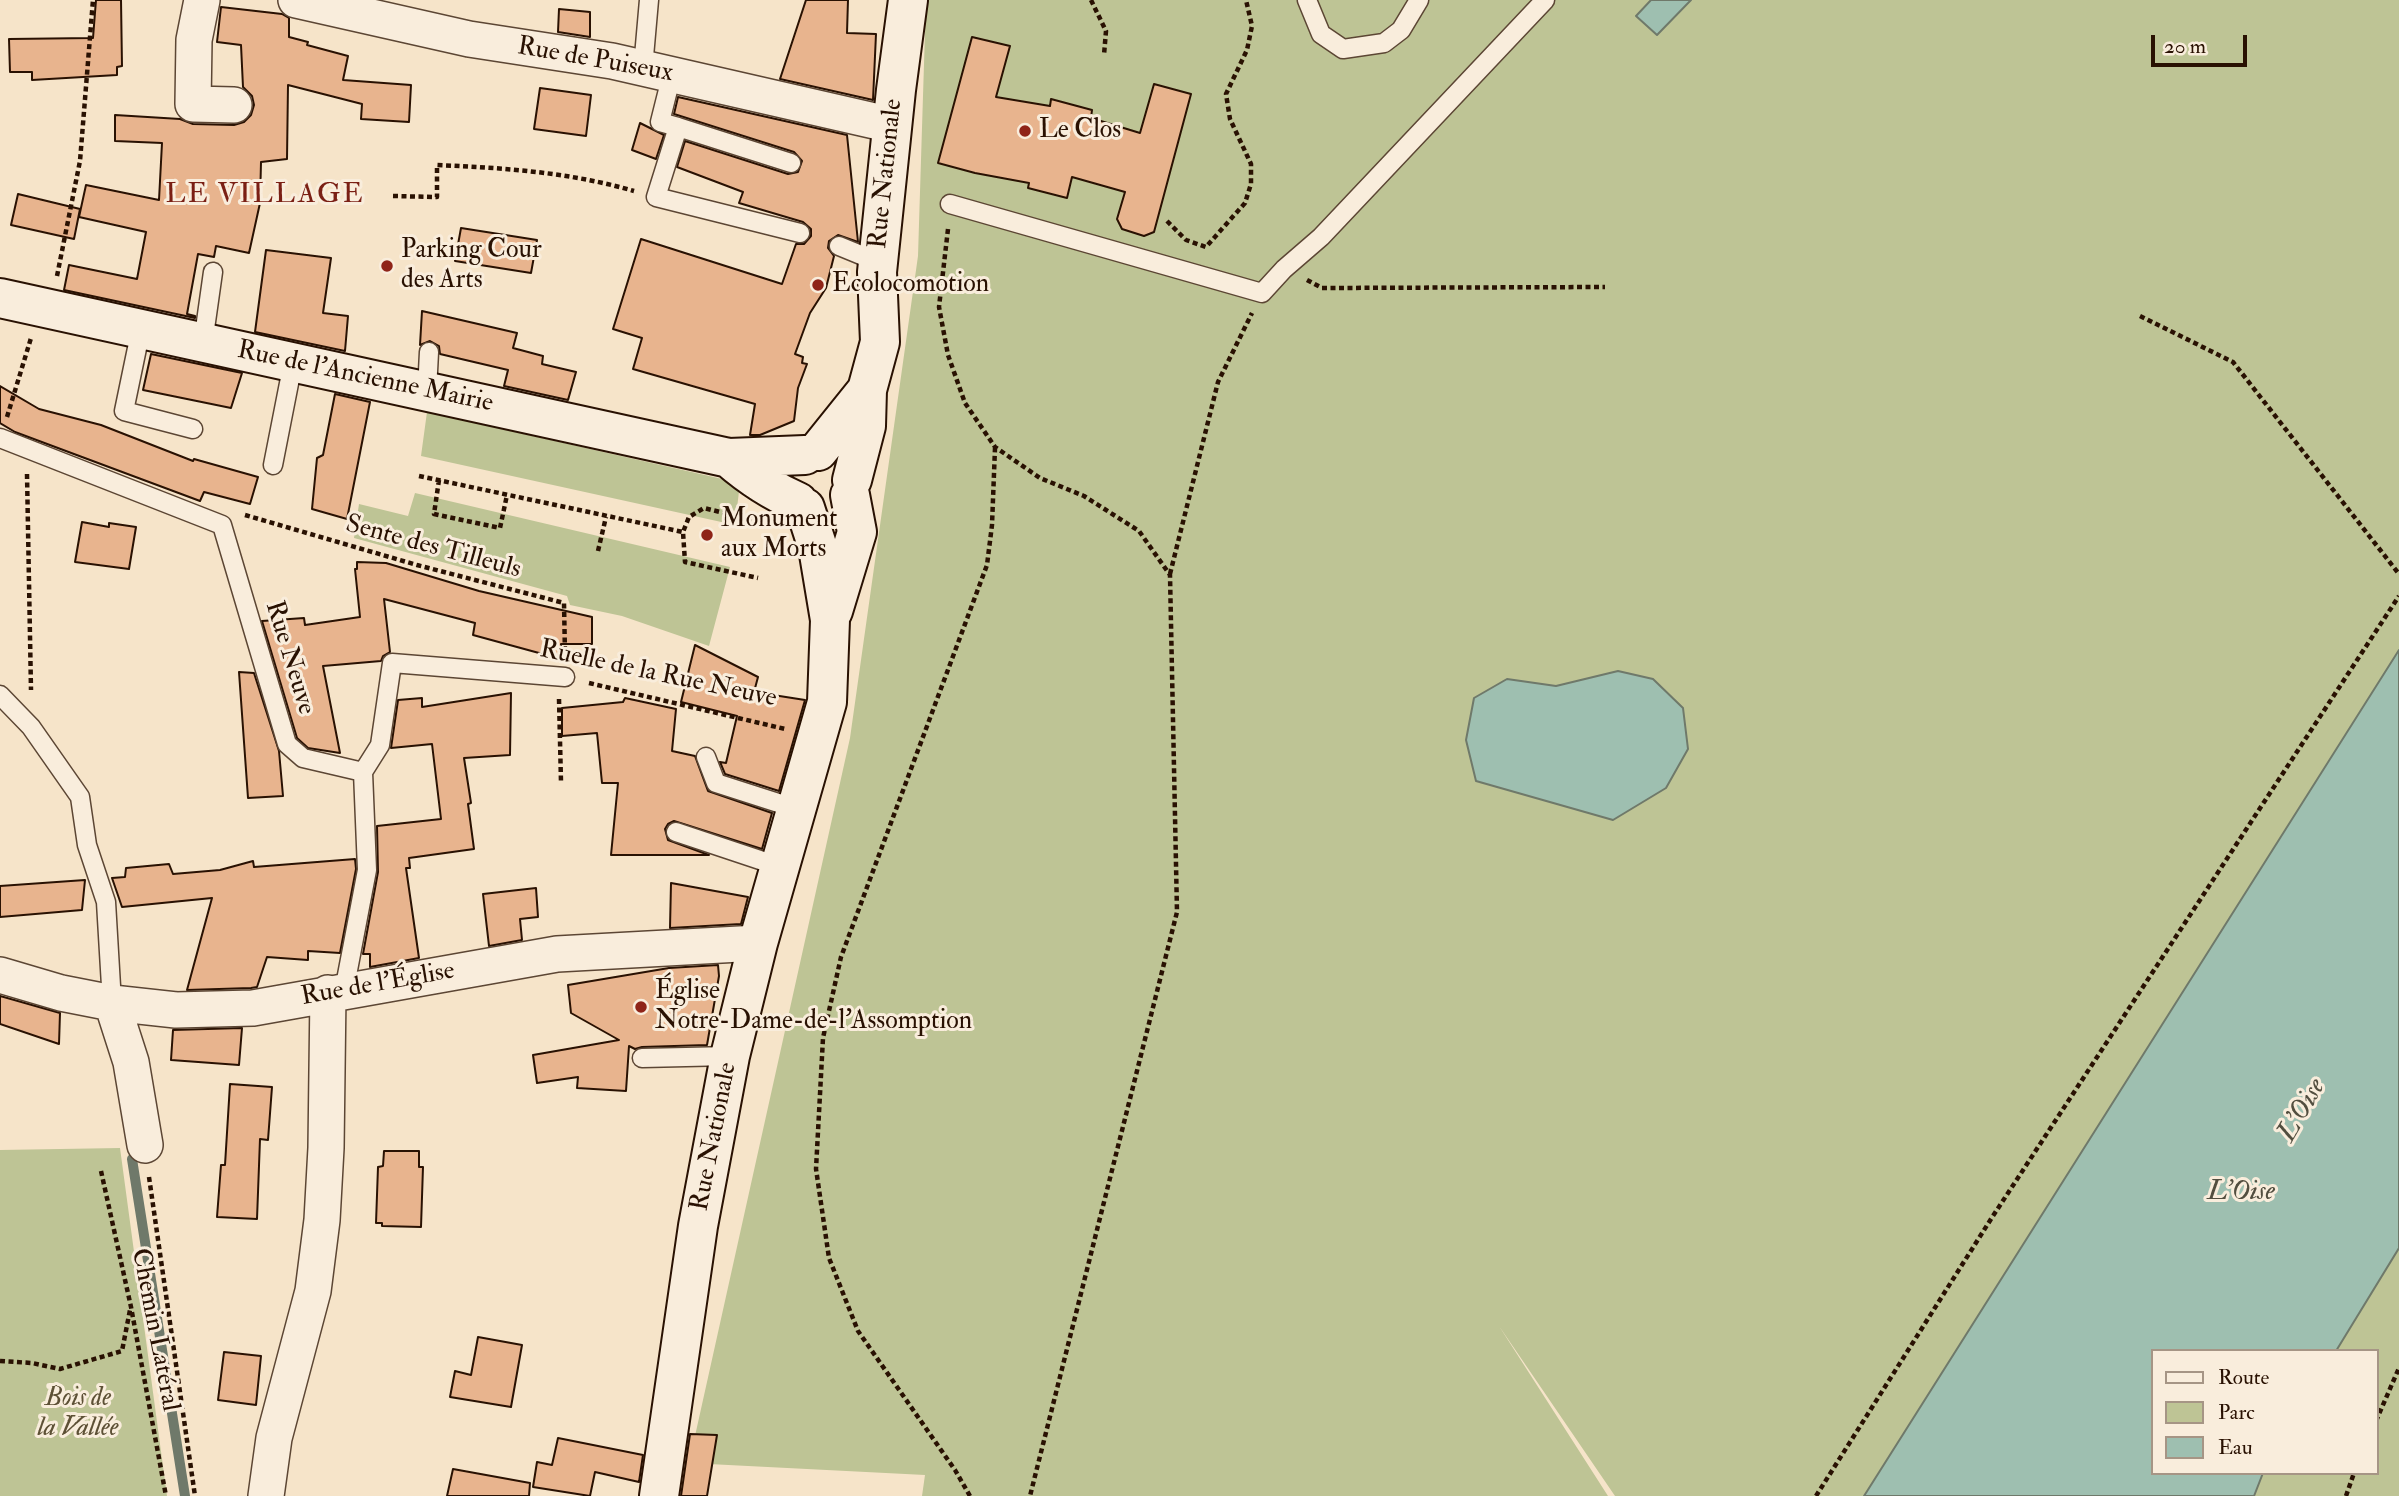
<!DOCTYPE html>
<html>
<head>
<meta charset="utf-8">
<style>
	body { margin:0 }
	#map { position:relative; width:2399px; height:1496px; overflow:hidden; background:#f6e4c9; font-family:"IM FELL Double Pica",serif }
	canvas { display:block }
	.legend { position:absolute; left:2151px; top:1349px; width:228px; height:126px; box-sizing:border-box; background:#f9eddc; border:2px solid #a69585; margin:0; padding:9px 12px; list-style:none; font-size:21px; color:#291102 }
	.legend li { display:flex; align-items:center; gap:14px; height:35px }
	.legend b { width:35px; border:2px solid #a69585 }
	.scale { position:absolute; left:2151px; top:35px; width:96px; height:32px; box-sizing:border-box; border:4px solid #291102; border-top:0; padding-left:9px; font-size:21px; line-height:24px; white-space:nowrap; color:#291102; -webkit-text-stroke:5px #f9eddc; paint-order:stroke }
</style>
</head>
<body>
<div id="map">
<canvas width="2399" height="1496"></canvas>
<ul class="legend">
<li><b style="height:9px;background:#f9eddc"></b>Route</li>
<li><b style="height:19px;background:#bec495"></b>Parc</li>
<li><b style="height:19px;background:#9ebfb0"></b>Eau</li>
</ul>
<div class="scale">20 m</div>
</div>
<script>
const c = document.querySelector('canvas').getContext('2d');
c.lineJoin = 'round';
function fillPath(path, color) { c.fillStyle = color; c.fill(path, 'evenodd'); }
function stroke(path, color, width, dash) { c.strokeStyle = color; c.lineWidth = width; c.lineCap = dash ? 'butt' : 'round'; c.setLineDash(dash || []); c.stroke(path); }
function write(font, color, halo, rows, align = 'center') {
  c.font = font + ' "IM FELL Double Pica",serif'; c.lineWidth = 6; c.setLineDash([]); c.textBaseline = 'middle'; c.strokeStyle = halo; c.fillStyle = color; for (const [text, x, y, turn = 0] of rows) {
    c.save(); c.translate(x, y); c.rotate((+turn || 0) * Math.PI / 180); c.textAlign = isNaN(turn) ? turn : align; if (halo) c.strokeText(text, 0, 0); c.fillText(text, 0, 0); c.restore();
  }
}
fillPath(new Path2D(`
	M926,0H2399V650L1864,1496H1615L1499,1326L1608,1496H922L925,1475L689,1463L850,738L918,256Z
	M427,412L740,483L735,525L421,456Z
	M415,493L730,567L709,646L622,616L570,605L567,596L354,538L359,504L408,516Z
	M120,1148L167,1496H0V1150Z
	M2399,1248V1496H2254L2263,1473H2376V1351H2336Z`), '#bec495');
const water = new Path2D(`
	M1651,0H1691L1657,35L1636,16Z
	M2399,650V1248L2336,1351H2152V1473H2263L2254,1496H1864Z
	M1618,671L1653,679L1683,708L1688,749L1666,788L1613,820L1476,781L1466,740L1474,698L1507,679L1556,686Z`);
fillPath(water, '#9ebfb0');
stroke(water, '#6f796a', 2);
stroke(new Path2D(`
	M132,1159L185,1496`), '#6f796a', 10);
const building = new Path2D(`
	M96,0H121L122,66L117,67V75L32,80V72H10L9,39L93,38Z
	M806,0H848L847,33L876,34L873,100L780,79Z
	M221,7L282,14L289,18V37L308,42L307,45L348,56L343,80L411,85L409,122L361,119L362,104L288,85L287,159L261,162L260,203L249,253L216,246L214,257L198,254L187,314L195,316V318L64,290L69,265L137,279L146,232L79,217L86,185L159,200L162,143L115,141V115L180,119L193,124L234,125L244,122L251,115L254,105L252,96L243,87L241,45L217,42Z
	M559,9L590,12V37L558,32Z
	M972,37L1010,46L996,97L1050,106L1051,99L1092,110L1091,118L1140,133L1154,84L1191,94L1154,232L1144,236L1122,229L1117,219L1125,192L1072,177L1067,198L1028,188L1029,183L975,173L938,163Z
	M540,88L591,95L586,136L534,129Z
	M678,97L847,135L858,242L838,235L829,241L828,248L834,256L826,288L810,313L795,354L803,357L802,363L807,364L798,388L794,421L760,435H750L755,404L633,369L642,338L613,329L641,239L782,284L796,244H804L811,236V229L803,222L739,203L743,192L677,167L685,141L788,174L798,172L802,161L794,152L674,114Z
	M640,123L664,135L656,159L632,150Z
	M18,194L80,209L74,239L11,225Z
	M461,228L537,240L531,273L455,261Z
	M266,250L331,258L323,313L348,316L345,351L255,332Z
	M422,311L517,333L513,348L543,356L542,364L576,372L568,400L504,386L508,370L440,354L439,346L430,341L420,345Z
	M151,354L242,373L231,408L143,390Z
	M0,386L39,409L101,425L193,461L194,459L258,477L250,504L204,492L200,501L15,432L0,423Z
	M335,394L370,402L347,519L312,509L317,458L323,455Z
	M82,522L109,527V523L136,527L129,569L75,562Z
	M357,562L386,563L479,591L592,617V644H561V659L473,635L475,623L384,599L390,652L383,656L381,661L323,666L340,753L308,748L297,738L262,621L304,618L305,625L360,617L355,569H357Z
	M695,645L758,677L754,692L805,700L779,791L725,774L720,762L726,763L737,716L681,702Z
	M239,672L254,673L279,751L283,796L248,798Z
	M511,693L510,755L464,758L471,803L468,804L474,849L409,858L410,868H406L419,958L370,967V954H363L378,872L377,826L441,819L432,744L391,748L398,700L422,698V707Z
	M625,698L676,709L672,751L695,756L708,791L772,813L762,849L674,821L668,824L665,829L668,840L709,855H611L618,783H602L597,733L562,736V708L623,702Z
	M355,859L356,869L340,953L308,951V960L267,957L257,987L251,988L187,990L212,898L122,907L112,878L125,877L126,868L169,864L173,874L220,870L253,861L254,867Z
	M85,880L82,910L0,917V886Z
	M671,883L748,897L741,924L670,928Z
	M536,888L538,917L520,919L522,940L489,946L483,894Z
	M718,965L719,976L707,1045L642,1047L635,1049L629,1046L626,1091L577,1088L578,1077L537,1083L533,1055L619,1040L571,1013L568,985L669,968Z
	M0,996L60,1013L59,1044L0,1024Z
	M242,1028L239,1065L171,1060L173,1030Z
	M230,1084L272,1087L268,1140L260,1139L257,1219L217,1217L221,1165H225Z
	M384,1151H419V1167H423L421,1227L382,1226V1223H376L378,1167L383,1166Z
	M478,1337L522,1345L511,1407L450,1397L455,1371L471,1375Z
	M224,1352L261,1356L256,1405L218,1400Z
	M690,1434L717,1435L707,1496H681Z
	M558,1438L643,1455L639,1482L595,1472L590,1496L533,1487L537,1462L552,1465Z
	M453,1469L530,1483L529,1496H447Z`);
fillPath(building, '#e8b48e');
stroke(building, '#291102', 2);
const lane = new Path2D(`
	M1307,0L1321,34L1343,49L1384,43L1401,30L1419,0
	M643,68L649,0
	M672,74L660,122L678,127
	M791,163L678,127L656,197L800,233
	M950,204L1262,293L1284,269L1321,237L1545,0
	M839,246L878,262
	M141,329L124,411L193,429
	M203,343L213,272
	M427,391L429,352
	M0,438L222,525L287,744L303,758L363,772
	M273,465L293,363
	M0,695L31,727L80,797L87,845L106,902L112,1003
	M706,757L716,783L797,809
	M363,772L380,745L392,663L565,677
	M676,832L781,867
	M344,991L367,870L363,772
	M642,1058L730,1056`);
const street = new Path2D(`
	M202,0L194,40L193,104L234,105
	M296,0L469,39L612,61L892,125
	M0,975L61,993L112,1003L176,1010L253,1008L557,954L758,943
	M112,1003L131,1062L145,1145
	M266,1496L274,1438L313,1291L322,1220L326,1148L328,993`);
const secondary = new Path2D(`
	M0,298L729,458L805,455
	M818,451L867,390
	M729,458C751,477 772,491 798,502
	M852,480L866,426L867,390L880,342L877,272L896,90L908,0
	M833,611L857,532L850,495
	M659,1496L698,1226L730,1056L758,943L827,702L830,620L818,548L805,508`);
stroke(lane, '#5c4634', 21);
stroke(street, '#5c4634', 38);
stroke(secondary, '#291102', 42);
stroke(new Path2D(`
	M1091,0L1106,31L1104,55
	M393,196L437,197V165C504,168 569,172 634,191
	M1167,221L1186,240L1206,247L1245,203L1251,184V164L1230,119L1226,94L1247,50L1252,26L1246,0
	M948,229L939,307L948,355L965,403L995,447L1040,478L1084,496L1139,531L1170,575L1177,912L1030,1496
	M57,276L80,161L93,0
	M1307,280L1322,288L1605,287
	M2140,316L2233,362L2399,574
	M7,417L31,338
	M27,474L31,690
	M419,476L683,532
	M439,480L434,514L500,528L507,495
	M245,515L417,565L564,603L565,655
	M752,520L704,508L689,517L683,532L685,562L758,578
	M598,551L606,517
	M1170,574L1218,382L1252,313
	M589,683L785,729
	M559,699L561,782
	M101,1171L131,1307L166,1496
	M149,1177L195,1496
	M0,1361L32,1363L60,1369L122,1351L130,1310
	M2376,1421L2399,1368
	M970,1496L955,1470L858,1331L829,1258L816,1169L823,1038L841,957L987,565L992,525L995,448
	M1816,1496L1991,1219L2399,596
	M2346,1496L2354,1473`), '#291102', 4.5, [5, 3.5]);
stroke(lane, '#f9eddc', 18);
stroke(street, '#f9eddc', 35);
stroke(secondary, '#f9eddc', 38);
for (const [x, y, r, color] of [
	[1025,131,7,"#8f2418"],
	[387,266,7,"#8f2418"],
	[818,285,7,"#8f2418"],
	[707,535,7,"#8f2418"],
	[641,1007,7,"#8f2418"]
]) { const dot = new Path2D(); dot.arc(x, y, r, 0, 2 * Math.PI); c.fillStyle = color; c.fill(dot); stroke(dot, '#f9eddc', 2.5); }
write('26px', '#291102', '#f9eddc', [
	["Rue de Puiseux",595,61,10],
	["Rue Nationale",887,174,-84],
	["Rue de l'Ancienne Mairie",365,378,12],
	["Sente des Tilleuls",433,548,15],
	["Rue Neuve",289,658,73],
	["Ruelle de la Rue Neuve",658,675,12],
	["Rue de l'Église",378,985,-10],
	["Rue Nationale",715,1137,-79],
	["Chemin Latéral",154,1330,79]
]);
write('26px', '#291102', '#f9eddc', [
	["Le Clos",1039,131],
	["Parking Cour",401,251],
	["des Arts",401,281],
	["Ecolocomotion",832,285],
	["Monument",721,520],
	["aux Morts",721,550],
	["Église",655,992],
	["Notre-Dame-de-l'Assomption",655,1022]
], 'left');
write('italic 26px', '#5d5035', '#f9eddc', [
	["Bois de",78,1399],
	["la Vallée",78,1429]
]);
c.letterSpacing = '2px';
write('28px', '#7a1f14', '#f9eddc', [
	["LE VILLAGE",265,196]
]);
c.letterSpacing = '0px';
write('italic 28px', '#524e3f', '#f9eddc', [
	["L'Oise",2303,1111,-60],
	["L’Oise",2241,1193]
]);
</script>
</body>
</html>
